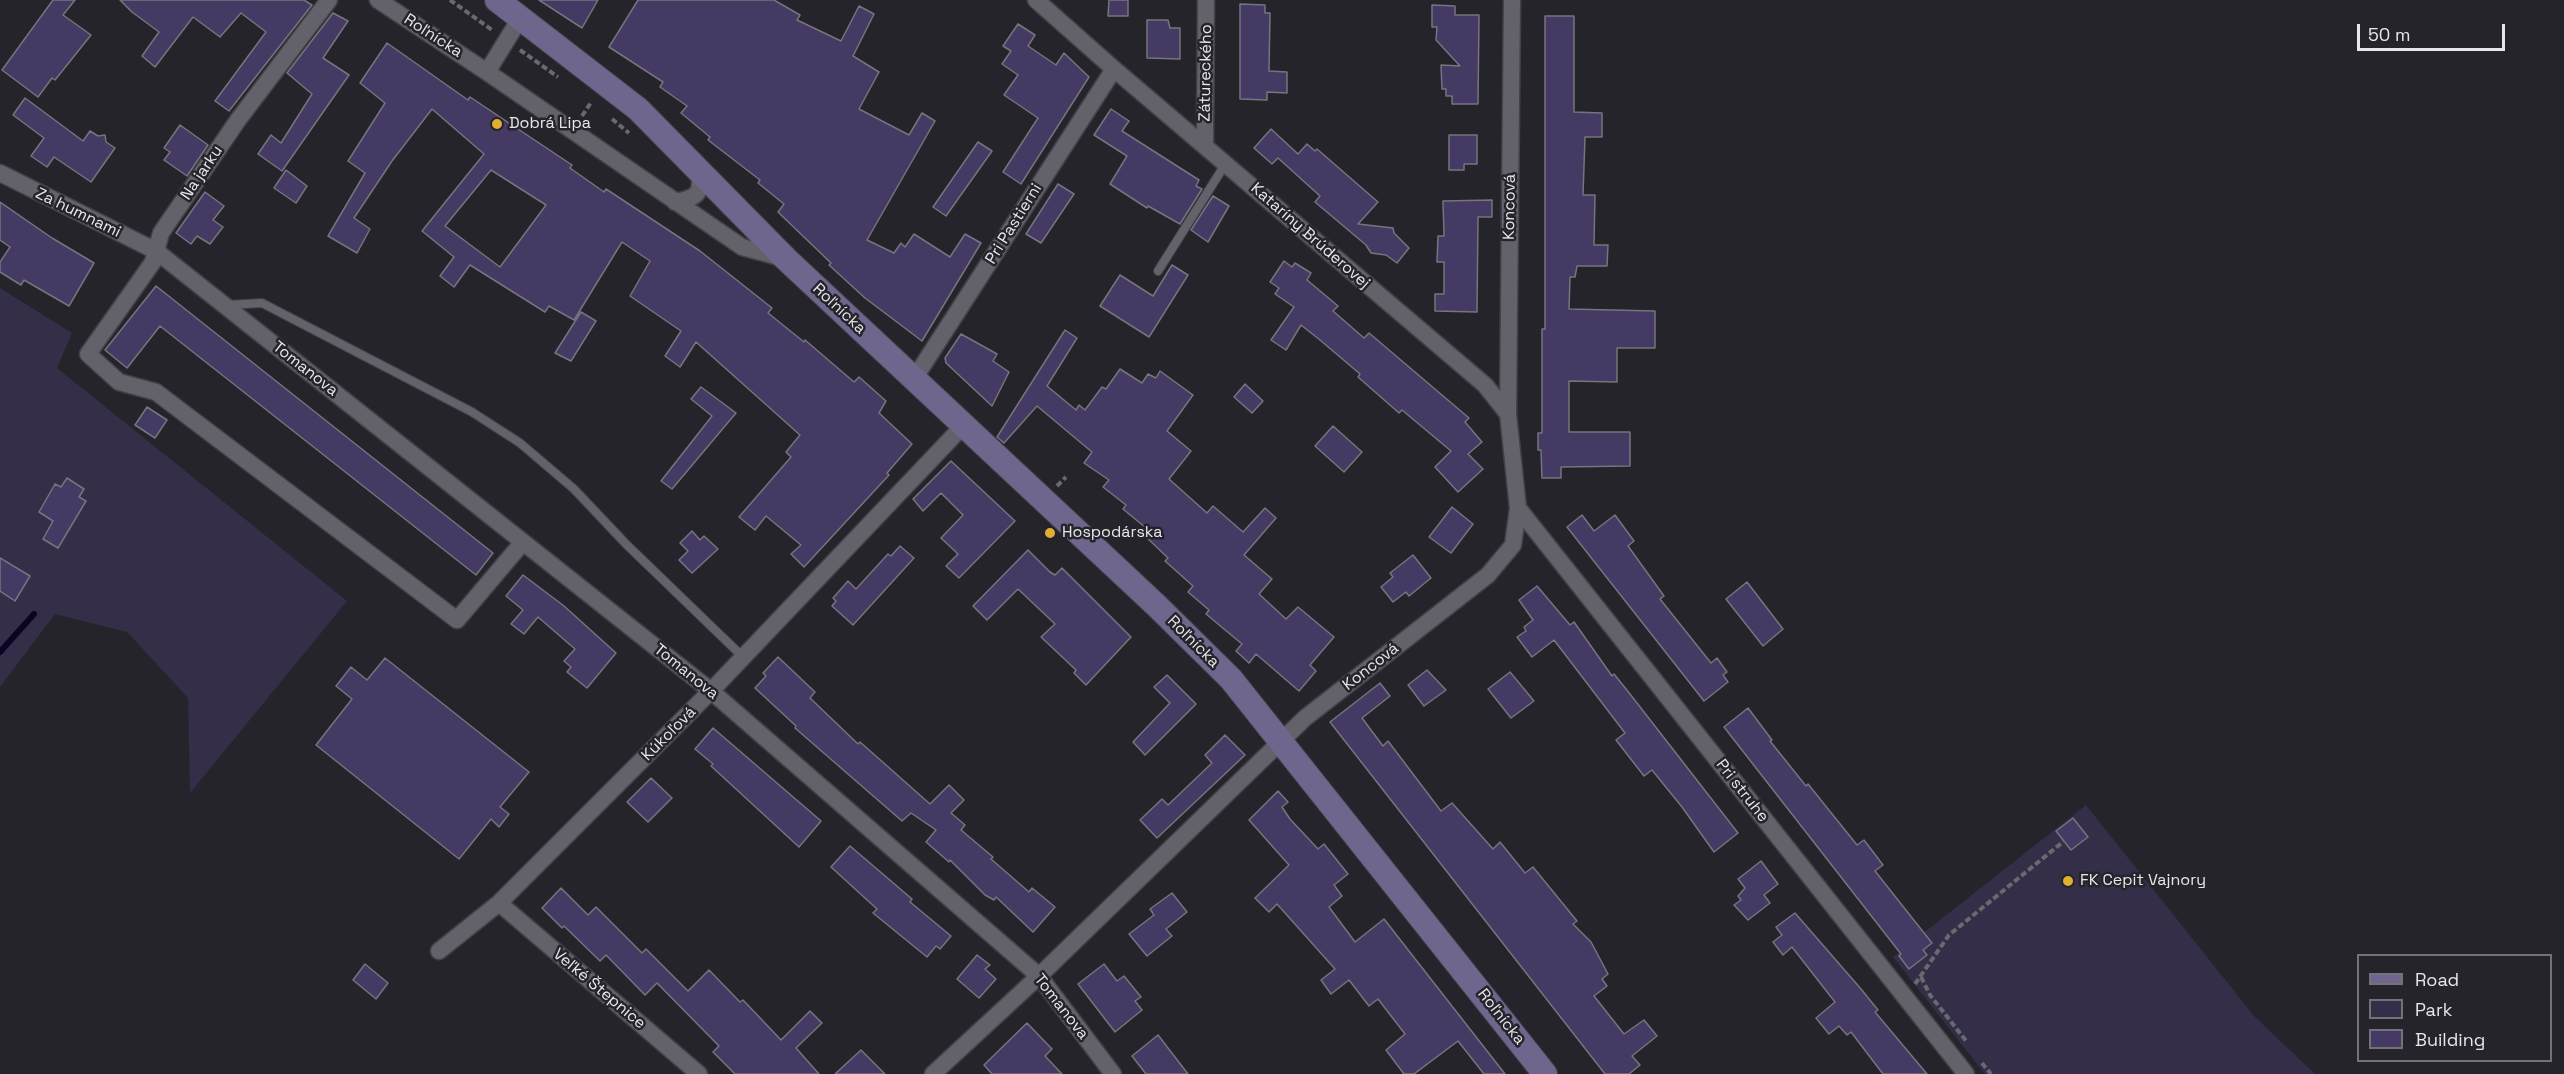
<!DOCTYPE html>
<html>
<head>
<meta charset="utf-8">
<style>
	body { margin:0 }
	#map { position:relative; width:2564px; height:1074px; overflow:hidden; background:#25242b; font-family:"Space Grotesk",sans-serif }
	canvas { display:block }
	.legend { position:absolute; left:2357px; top:954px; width:195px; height:108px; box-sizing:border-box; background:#25242b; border:2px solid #737278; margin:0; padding:8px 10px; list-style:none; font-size:18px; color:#e7e7eb }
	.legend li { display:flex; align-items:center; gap:12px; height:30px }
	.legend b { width:30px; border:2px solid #737278 }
	.scale { position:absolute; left:2357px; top:24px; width:148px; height:27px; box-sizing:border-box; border:3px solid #e7e7eb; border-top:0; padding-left:8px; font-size:18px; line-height:21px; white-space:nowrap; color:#e7e7eb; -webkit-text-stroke:4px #25242b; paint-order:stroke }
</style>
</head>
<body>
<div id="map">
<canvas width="2564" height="1074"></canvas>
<ul class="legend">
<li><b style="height:8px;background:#70658d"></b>Road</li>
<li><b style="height:16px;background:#342e48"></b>Park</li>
<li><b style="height:16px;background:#443a64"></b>Building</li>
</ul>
<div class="scale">50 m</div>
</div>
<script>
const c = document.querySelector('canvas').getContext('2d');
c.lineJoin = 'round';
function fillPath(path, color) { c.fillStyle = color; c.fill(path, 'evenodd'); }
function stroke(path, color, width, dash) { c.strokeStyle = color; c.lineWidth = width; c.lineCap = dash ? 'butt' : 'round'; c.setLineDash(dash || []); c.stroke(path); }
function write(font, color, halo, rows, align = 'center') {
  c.font = font + ' "Space Grotesk",sans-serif'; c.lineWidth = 5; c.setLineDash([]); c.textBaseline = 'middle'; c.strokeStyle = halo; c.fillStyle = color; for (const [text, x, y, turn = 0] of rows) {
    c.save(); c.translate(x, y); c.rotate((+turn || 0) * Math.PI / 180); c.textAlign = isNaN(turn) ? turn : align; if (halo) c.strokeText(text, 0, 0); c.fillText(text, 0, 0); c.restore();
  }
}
fillPath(new Path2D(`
	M0,288L72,333L57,368L347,601L190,793L188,698L127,632L55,614L0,687Z
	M2086,805L2254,1016L2315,1074H1985L1893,957Z`), '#342e48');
stroke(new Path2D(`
	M0,652L34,614`), '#0e0325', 6);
const building = new Path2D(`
	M53,0H75L63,15L91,35L55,80L52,78L38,97L2,70Z
	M120,0H304L312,5L229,111L215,101L266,32L241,13L220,37L193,17L155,67L142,56L159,32L132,12Z
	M539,0H598L582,28Z
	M638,0H774L800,15L797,20L841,41L859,6L874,14L853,56L879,72L859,109L909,135L922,113L935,121L867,240L894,253L901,243L905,247L914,234L950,257L965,234L981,243L922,341L865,298L829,265L831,263L778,212L784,204L758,183L760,180L708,140L710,137L681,113L687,106L660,87L663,82L609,47Z
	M1109,0H1128V16H1108Z
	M1240,4L1265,5V13H1270L1269,71L1287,72V93L1267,92V100L1240,99Z
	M1432,5L1455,6V15H1479L1478,104H1452V96H1446V89H1442L1441,65L1460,66L1436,40L1437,27H1432Z
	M333,13L348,21L323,58L349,75L282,171L258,154L271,135L281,143L312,94L287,73Z
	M1545,16H1574V112L1602,113V137H1585L1583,195H1595L1594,245H1608L1607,266H1577L1575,277H1570L1569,309L1655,311V348H1617V382L1569,381V432H1630V466L1561,467V478H1542L1541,450H1538V433H1542V329H1545Z
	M1147,20H1168L1170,28H1180V59L1147,58Z
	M1018,24L1035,35L1028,46L1056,65L1064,53L1089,77L1021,184L1003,172L1038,118L1004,95L1018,75L1002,64L1011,51L1003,46Z
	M387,43L468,100L470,97L572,165L570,168L604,192L606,189L700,251L772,308L768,313L804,342L805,340L854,382L859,377L886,401L879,413L912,444L887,473L889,475L804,567L791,554L801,545L766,516L755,530L739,517L791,457L786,452L800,435L696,342L680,367L665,356L681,331L630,296L650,261L622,242L574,320L549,306L545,312L470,265L454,287L440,276L454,257L422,231L484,154L432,109L392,161L354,218L370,229L357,253L328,236L365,173L348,161L385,103L360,83ZM491,170L546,205L500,267L445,226Z
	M25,98L83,141L90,131L98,136L105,135L106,142L115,148L91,182L54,157L47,167L31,156L44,138L13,115Z
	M1111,109L1129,121L1122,131L1199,180L1196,186L1202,189L1180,224L1148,206L1147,208L1110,184L1127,156L1094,135Z
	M180,125L208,145L187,176L164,160L170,152L164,148Z
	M1271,129L1298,154L1307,144L1315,151L1317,149L1378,202L1358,224L1393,228L1394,233L1409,248L1397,263L1386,255L1371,253L1366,245L1315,202L1320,196L1278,158L1272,164L1254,148Z
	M1449,135H1477V164H1464V170H1449Z
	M978,142L992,151L946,216L933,207Z
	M286,170L307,186L296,203L274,188Z
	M1058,184L1074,194L1041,243L1026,234Z
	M205,192L224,206L213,220L223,227L210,244L197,236L191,244L176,233Z
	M1213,196L1229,206L1208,242L1191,230Z
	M1492,200V217H1478L1477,312L1435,311V294H1444V262H1437L1438,236H1444L1443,201Z
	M0,202L52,238L94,263L69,306L24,280L21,285L0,272V262L10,247L0,240Z
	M1284,261L1292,267L1295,263L1311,273L1307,280L1338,306L1333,311L1364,338L1369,333L1469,418L1465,422L1482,442L1468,454L1483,469L1458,492L1435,467L1451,451L1402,410L1399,413L1358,377L1360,374L1320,340L1301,325L1286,350L1271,340L1294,307L1275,294L1279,288L1270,282Z
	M1172,265L1188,275L1149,337L1100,306L1120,275L1153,296Z
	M156,286L493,553L476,575L160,326L127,368L105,350Z
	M581,312L596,321L571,361L555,353Z
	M1065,330L1077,338L1047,386L1076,410L1079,405L1085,410L1102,387L1106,389L1120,369L1142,383L1148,374L1156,378L1160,371L1193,395L1167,431L1191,451L1169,479L1207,513L1213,506L1243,532L1265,508L1276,518L1244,555L1272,579L1259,594L1286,619L1298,607L1334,637L1310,665L1316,671L1299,691L1256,654L1249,663L1236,651L1242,644L1206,614L1209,610L1188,592L1193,586L1165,561L1168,558L1142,533L1146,528L1123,509L1126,505L1103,487L1109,480L1084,463L1092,452L1037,406L1004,443L997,437Z
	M961,334L997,354L993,361L1009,372L992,406L946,363L945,358Z
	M1245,384L1263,401L1252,413L1234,397Z
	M701,387L736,413L672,489L661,481L712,416L691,399Z
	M147,407L167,420L155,438L135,425Z
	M1333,426L1362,452L1344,472L1315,446Z
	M951,461L1015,521L959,578L946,566L958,554L941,538L963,515L941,493L923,511L913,499Z
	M67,478L84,489L79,497L86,501L58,548L43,539L53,521L39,512L55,484L61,487Z
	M1452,507L1473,524L1451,553L1429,537Z
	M1582,515L1594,531L1615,515L1634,541L1628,546L1664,596L1660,599L1711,663L1717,658L1727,672L1723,675L1728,682L1704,701L1567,527Z
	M692,531L700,540L704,536L718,549L692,573L679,560L688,551L680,543Z
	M900,546L914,558L853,625L832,606L836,601L833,598L848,581L856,589L888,554L891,556Z
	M1028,550L1050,572L1055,575L1062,568L1131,637L1086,685L1074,673L1076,670L1041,637L1055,624L1018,589L987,620L973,606Z
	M1413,555L1431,578L1409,596L1406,592L1393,602L1381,587L1393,577L1390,573Z
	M0,558L30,576L15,601L0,591Z
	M523,575L564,606L616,653L587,688L567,672L571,667L564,661L575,649L538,617L524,634L511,624L523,610L506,596Z
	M1747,582L1783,629L1763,646L1726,599Z
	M1537,586L1570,625L1574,622L1612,676L1614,674L1630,694L1738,833L1714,852L1682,807L1652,770L1644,776L1616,740L1625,733L1554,640L1532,657L1517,637L1526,631L1524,627L1533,620L1519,600Z
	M778,657L815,692L810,698L858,744L860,742L930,804L949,785L964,800L951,813L965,825L961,830L993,857L991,859L1029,892L1032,888L1055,907L1033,932L996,897L994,900L985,895L950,860L949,862L926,842L936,830L911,813L902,821L795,728L796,726L755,688L766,676L763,673Z
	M385,658L529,772L500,807L509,814L499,827L491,819L459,859L316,745L352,699L336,686L351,667L367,680Z
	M1427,670L1446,690L1424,706L1408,685Z
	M1510,672L1534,701L1511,718L1488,689Z
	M1167,675L1196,704L1145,755L1133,742L1170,703L1154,687Z
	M1380,683L1390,696L1362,718L1383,746L1388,741L1441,811L1452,803L1493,849L1500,842L1525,873L1533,867L1577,921L1573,924L1591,942L1608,974L1602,979L1607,986L1594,996L1624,1034L1644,1020L1657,1036L1632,1056L1640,1065L1629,1074H1605L1330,722Z
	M1748,708L1772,740L1770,741L1806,786L1808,784L1857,845L1864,840L1883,865L1875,871L1932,943L1923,950L1927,955L1909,969L1899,956L1901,954L1724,727Z
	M713,728L821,821L799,847L711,766L713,764L695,749Z
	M1225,735L1245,755L1157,838L1140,820L1162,799L1168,805L1212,763L1205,755Z
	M651,778L672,798L648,822L627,802Z
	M1278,791L1288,802L1282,807L1290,819L1318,849L1324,844L1348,874L1334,885L1342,896L1329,907L1355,942L1384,919L1505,1074H1484L1458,1041L1414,1074H1404L1386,1050L1405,1034L1378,999L1369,1006L1349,980L1331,994L1321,980L1335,969L1277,904L1269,912L1255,898L1289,865L1249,820Z
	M2073,818L2088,837L2071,850L2056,831Z
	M850,846L912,899L910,902L951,936L940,949L936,946L927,957L873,913L877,909L831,867Z
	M1761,861L1778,884L1764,895L1770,903L1748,920L1734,905L1741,900L1738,896L1745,888L1738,879Z
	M561,888L588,915L596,907L642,953L646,949L688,991L709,970L740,1002L743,1000L781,1040L810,1011L822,1023L796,1048L819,1074H735L713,1052L719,1046L657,983L645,995L606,955L600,961L564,926L562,928L542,908Z
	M1172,893L1187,912L1166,929L1172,936L1147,956L1129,934L1154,915L1150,909Z
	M1795,913L1861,989L1878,1010L1875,1012L1927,1074H1883L1851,1032L1847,1035L1839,1026L1829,1034L1816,1018L1835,1002L1792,947L1783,955L1773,942L1782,935L1776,927Z
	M977,955L990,965L985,969L996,979L979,998L957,979Z
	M365,964L388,983L376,999L353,980Z
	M1104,964L1117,981L1124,976L1141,997L1135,1001L1142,1010L1115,1032L1078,984Z
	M1027,1023L1052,1049L1045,1056L1062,1074H992L984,1065Z
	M1158,1035L1188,1074H1146L1132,1056Z
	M861,1050L885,1074H835Z`);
fillPath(building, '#443a64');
stroke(building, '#76747c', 1.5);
const lane = new Path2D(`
	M1158,271L1226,163
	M228,305L262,303L472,412L520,443L574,489L626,544L743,657`);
const street = new Path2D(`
	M329,0L238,120L161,233L153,262L88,354L119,382L156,392L457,620L523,542
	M378,0L487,72L742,247L783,258
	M487,72L521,17
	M1205,145L1206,0
	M0,173L156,251L711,691L1039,976L1113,1074
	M675,202C699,197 702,194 699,169
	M914,379L1114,69
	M1508,414L1512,0
	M1518,508L1966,1074
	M499,903L699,1074
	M439,951L499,903L711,691L963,426
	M933,1074L1039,976L1305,718L1488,575L1513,545L1518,508L1508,414L1485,385L1114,69L1036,0`);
const secondary = new Path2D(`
	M497,0L638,109L786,259L1157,606L1231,679L1545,1074`);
stroke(lane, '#424147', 10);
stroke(street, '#424147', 19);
stroke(secondary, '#424147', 26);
stroke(new Path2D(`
	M450,0L492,30
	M520,50L558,77
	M582,116L592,101
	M612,119L629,133
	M1057,486L1066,477
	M1921,977L1930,995L1967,1042
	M1915,984L1949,935L2064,841
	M1982,1063L1991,1074`), '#6a696f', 4, [6, 3]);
stroke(lane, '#636169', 8);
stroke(street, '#636169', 16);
stroke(secondary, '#70658d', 24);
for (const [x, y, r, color] of [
	[497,124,6,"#e3ae34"],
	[1050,533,6,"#e3ae34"],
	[2068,881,6,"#e3ae34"]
]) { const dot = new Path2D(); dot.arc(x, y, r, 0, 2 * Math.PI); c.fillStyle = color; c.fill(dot); stroke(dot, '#25242b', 2); }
write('16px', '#e7e7eb', '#25242b', [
	["Roľnícka",433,36,33],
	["Zátureckého",1206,73,-89],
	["Na jarku",202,173,-56],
	["Koncová",1510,207,-89],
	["Za humnami",78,213,26],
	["Pri Pastierni",1014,224,-58],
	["Kataríny Brúderovej",1310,236,41],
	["Roľnícka",839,309,43],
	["Tomanova",305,369,38],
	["Roľnícka",1193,642,45],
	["Koncová",1371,667,-38],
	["Tomanova",686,672,39],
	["Kúkoľová",669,734,-45],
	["Pri struhe",1742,791,52],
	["Veľké Štepnice",599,989,40],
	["Tomanova",1061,1007,52],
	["Roľnícka",1501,1017,52]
]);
write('16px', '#e7e7eb', '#25242b', [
	["Dobrá Lipa",509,124],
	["Hospodárska",1062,533],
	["FK Cepit Vajnory",2080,881]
], 'left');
</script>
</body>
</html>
